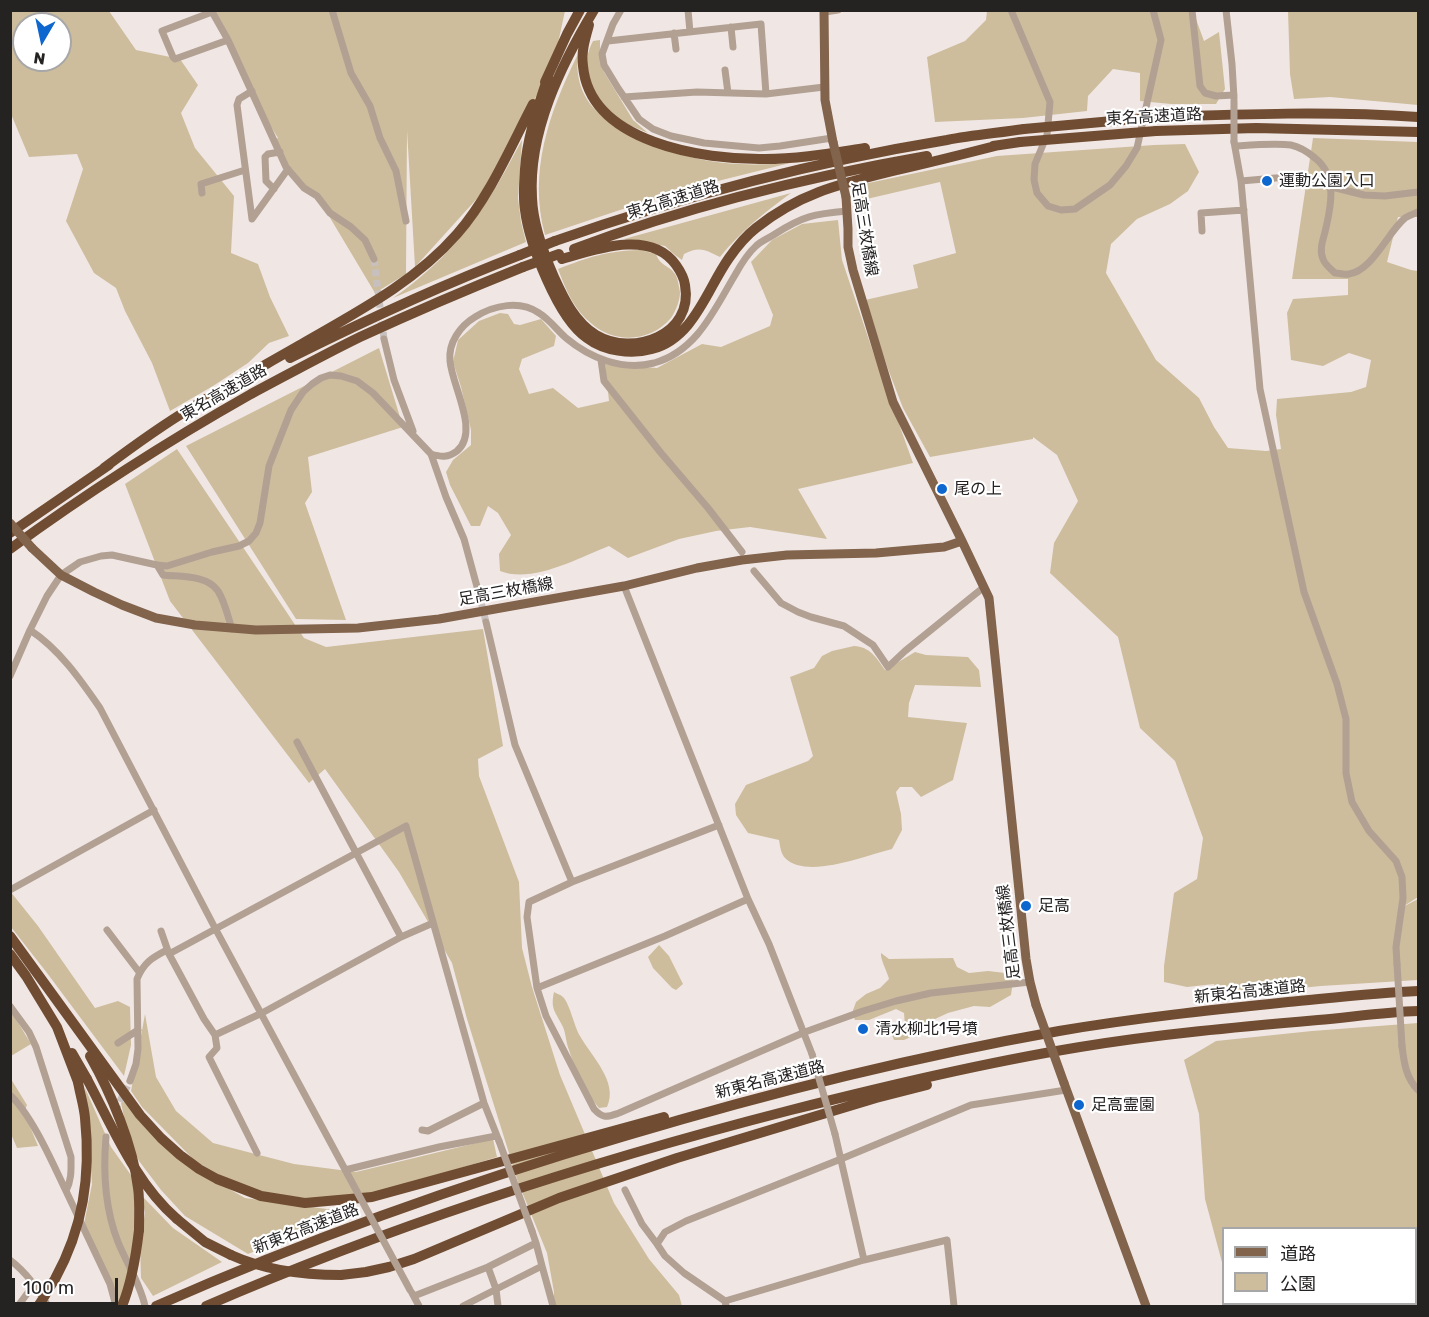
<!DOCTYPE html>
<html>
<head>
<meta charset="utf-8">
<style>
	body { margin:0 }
	#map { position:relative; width:1429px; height:1317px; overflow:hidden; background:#f0e7e5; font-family:Rubik,"Noto Sans JP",sans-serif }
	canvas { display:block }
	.frame { position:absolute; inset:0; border:12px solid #252222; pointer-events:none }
	.legend { position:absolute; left:1222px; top:1227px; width:195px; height:78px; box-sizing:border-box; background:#fff; border:2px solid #a8a7a7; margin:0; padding:8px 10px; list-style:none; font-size:18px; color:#252222 }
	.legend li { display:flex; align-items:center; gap:12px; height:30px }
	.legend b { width:30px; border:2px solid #a8a7a7 }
	.north { position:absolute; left:12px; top:12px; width:60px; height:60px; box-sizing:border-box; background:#fff; border:2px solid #a8a7a7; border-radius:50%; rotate:189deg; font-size:16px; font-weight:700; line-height:24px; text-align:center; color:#252222 }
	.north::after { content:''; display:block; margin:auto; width:21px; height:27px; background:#0e66cf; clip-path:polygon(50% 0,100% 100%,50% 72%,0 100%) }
	.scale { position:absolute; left:12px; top:1278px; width:106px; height:27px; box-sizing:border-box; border:3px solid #252222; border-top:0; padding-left:8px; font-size:18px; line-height:21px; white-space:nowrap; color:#252222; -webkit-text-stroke:4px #fff; paint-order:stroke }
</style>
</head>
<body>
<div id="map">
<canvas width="1429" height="1317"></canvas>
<div class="frame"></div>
<ul class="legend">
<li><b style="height:8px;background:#82634c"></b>道路</li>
<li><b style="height:16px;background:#cdbd9d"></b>公園</li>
</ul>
<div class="north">N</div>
<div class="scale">100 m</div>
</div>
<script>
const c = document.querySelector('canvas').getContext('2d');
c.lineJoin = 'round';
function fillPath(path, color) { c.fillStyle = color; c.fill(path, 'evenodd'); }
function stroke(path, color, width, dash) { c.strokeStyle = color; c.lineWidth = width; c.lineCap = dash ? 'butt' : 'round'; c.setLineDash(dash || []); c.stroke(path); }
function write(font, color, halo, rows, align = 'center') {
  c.font = font + ' Rubik,"Noto Sans JP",sans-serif'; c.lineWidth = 4.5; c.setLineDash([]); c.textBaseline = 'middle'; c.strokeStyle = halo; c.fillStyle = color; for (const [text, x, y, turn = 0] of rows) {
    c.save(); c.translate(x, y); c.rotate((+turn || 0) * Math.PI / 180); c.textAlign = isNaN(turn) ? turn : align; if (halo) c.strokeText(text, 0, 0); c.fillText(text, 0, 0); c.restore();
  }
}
fillPath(new Path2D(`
	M10,11H109L136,50L180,59L198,85L181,113L195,148L234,196L231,253L258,264L270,297L289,336L269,343L248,363L213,386L170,411L152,363L125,311L116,288L94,273L66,221L83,169L77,154L29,157L11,114ZM24,24H60V60H24Z
	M214,11H565L553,66L482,193L415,267L407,130L406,274L375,293L317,196L289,170L274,140L278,138L257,104Z
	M987,11H1193L1204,41L1219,32L1225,89L1216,104H1171L1140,101V73L1113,69L1088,96L1087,111L1023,118L935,122L927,57L965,41L986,20Z
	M1288,11H1418V105L1330,97L1294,99L1290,74Z
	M600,40V58L604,72L633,120L648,133C637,128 623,124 614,116C598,101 583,77 588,54C589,49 591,45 593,41Z
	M577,56C577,69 578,81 583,92C604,138 693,163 740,164C756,165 773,164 790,163L714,182L620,210L545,235C528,172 549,113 577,56Z
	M1313,138L1418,142V217H1398L1387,262L1411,270L1418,271V897L1401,908L1418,899V980L1321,986L1238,994L1219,998L1214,984L1187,987L1164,982V966L1174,893L1197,879L1203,838L1175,761L1140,728L1118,637L1050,573L1054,543L1078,501L1057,455L1033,437V439L930,457L903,408L888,369L865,300L918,288L913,265L956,253L940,182L858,201L854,186L997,156L1154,145L1185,144L1199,172L1188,191L1170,204L1137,219L1111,244L1106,273L1156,360L1199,398L1214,427L1228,448L1266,451L1281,449L1276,415L1277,399L1351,392L1366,387L1371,360L1349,353L1323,366L1291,360L1287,313L1293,299L1348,295V279H1292Z
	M522,140L518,198L521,222L526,242L393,298C432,271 461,241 487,201C500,182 511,160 522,140Z
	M791,193C765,212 740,232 720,257C705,250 700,246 684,254L682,260L675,255L665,246L624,239Z
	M838,220L842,260L872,349L913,463L798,489L827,539L750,527L716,531L679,539L628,558L609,546C578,558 532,584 500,571L499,554L511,535L498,513L488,506L480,526H471L450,485L446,472L453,460L471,445V430L461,387L453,362L458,340L479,321L500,313L508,314L514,324L520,325L541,319L556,336L554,346L522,359L519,369L529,394L553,388L578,408L609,401L605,364L657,368L702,344L721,347L770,326L773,315L751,262L772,240L802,224Z
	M640,250L656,254C660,266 669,265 675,274C678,278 679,287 680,292C680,300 676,311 671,318C651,342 615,344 592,324C574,310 566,290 558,269C589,257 606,251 640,250Z
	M379,348L403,427L308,457L312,492L305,503L346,620L296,619L186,446Z
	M177,449L304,638L326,647L483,629L503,746L478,759L479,776L519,882L522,948L532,987L560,1075L614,1203L649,1259L679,1295L682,1306H554V1292L547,1253L518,1182L467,1019L452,963L399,872L325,769L309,783L170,601L125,484Z
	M854,646C870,647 876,657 885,670L915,652L926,655L968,657L979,670L981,687L915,685L909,703L908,717L967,723L953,780L921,797L912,787H900L896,792L901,814L902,830L892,849C867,855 807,880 785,858C781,854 780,846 779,840L748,833L736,815L735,804L746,785L808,761L813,756L790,677L814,668L822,656L832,651Z
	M10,891L38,926L95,1008L118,1001L130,1007L131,1045L124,1076L47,973L11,927Z
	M659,945L669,956L683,984L676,990L672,988L653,968L648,957Z
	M881,953L889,959L953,958L957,967L969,973L988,971L1014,974L1011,995L990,1007L974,1006L948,1013L935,1019L915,1035L904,1040H894L892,1035L905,1027L904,1013L896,1009L869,1020H855L852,1013L856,1002L866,994L880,988L889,979C887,971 880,959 881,953Z
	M554,992C557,994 560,994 563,997C570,1004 574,1026 580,1036C591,1056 619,1082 607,1107L599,1108C585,1092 575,1070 569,1050C566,1043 566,1034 563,1027C556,1012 550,1010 554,992Z
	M10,1009L31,1044L11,1056H10Z
	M145,1014L156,1077L176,1111L213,1143L294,1164L356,1172L493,1139L497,1157L368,1196L314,1199L247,1191L195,1161L142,1107L131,1091Z
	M1418,1023V1306H1234V1304H1416V1228H1224L1223,1266L1205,1199L1199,1114L1184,1060L1216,1041L1312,1031Z
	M11,1079L27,1105L24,1112L38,1146L17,1148L11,1134Z
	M85,1088L111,1147L133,1178L134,1197L135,1240L129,1271L118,1306L84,1224L92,1184Z
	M126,1101L210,1178L245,1198L349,1212L248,1254L185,1216L161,1190L139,1161L129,1140L121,1103Z
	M142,1196L173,1228L222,1262L153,1296L141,1278L140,1245L145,1213Z`), '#cdbd9d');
stroke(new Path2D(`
	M374,259L384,339
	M479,594L486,622
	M115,1111L130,1081`), '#c7c0be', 7, [7, 3.5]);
stroke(new Path2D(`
	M211,10L228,40L286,167L304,188L317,196L330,213L351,227L365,240L374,259
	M332,10L351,73L370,106L380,138L396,171L406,221
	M621,10L613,24L602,54L604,65L618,88L639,119L653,129L671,136L704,143L759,148L780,146L832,138
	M688,10L690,32
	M1011,10L1050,102L1047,135L1035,164L1034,180L1037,193L1048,206L1061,210L1075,209L1110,185L1126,166L1137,148L1161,40L1153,10
	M1192,10L1200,86L1205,93L1216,96L1234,95
	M1226,10L1232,64L1234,98
	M212,12L162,31L173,57L175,59L228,40
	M825,12L838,10
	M731,27L733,47
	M674,33L676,49
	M608,41L761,24L766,94
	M725,70L728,93
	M252,91L239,99L237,105L252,219L288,169
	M624,97L697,92L766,94L824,87
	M1234,142L1241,181L1260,389L1304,592L1337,684L1346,719V773L1352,802L1369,831L1396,861L1402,877L1403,898L1396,947L1397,964
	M1235,146C1251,145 1276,143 1291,145C1300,147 1308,152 1315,158C1338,176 1331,207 1325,232C1323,240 1319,250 1323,259C1325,265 1331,269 1335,273C1340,273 1345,275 1349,274C1372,271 1388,232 1405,218C1409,215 1414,214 1418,212
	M1241,181L1287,177L1300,179L1364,195L1385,196L1418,192
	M274,189L266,181L265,157L268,154L280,152
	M202,193L201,184L245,170
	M1202,231L1201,213L1244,210
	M384,339L394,380L413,431
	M601,360L604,381L661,453L708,508L742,552
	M431,454L446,497L464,539L479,594
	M157,565L163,575C181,577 207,575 218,591C225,602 228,617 232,629
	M754,571L781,603L798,612L811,617L844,626L873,645L888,667L905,651L984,587
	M624,586L748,899L769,944L812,1054
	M486,622L515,745L572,882
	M30,630C59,649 80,679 100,708L215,928L348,1175
	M10,676L30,630L47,596L61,575L80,562L101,556L112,555L157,565L167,566L212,552L239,546L249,541L256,533L260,523L269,466L291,410L303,392L312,384L321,378L330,375L341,376L357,381L373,393L431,454C441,457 448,458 457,451C480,432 452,386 450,361C448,343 460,326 475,317C494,305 520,300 539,313C549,319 557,330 566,338C590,358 622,371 654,363C697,351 714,310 735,275C740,266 747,254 756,246C761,241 769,238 775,234C803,216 814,214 847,211
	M297,742L401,937
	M719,825L572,882L529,902L527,917L537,988L546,1016L594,1109C603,1119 607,1117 619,1113L805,1032L863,1011L896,1001L931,993L1030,982
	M10,890L154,810
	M107,930L139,972
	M161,931L169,954L204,1019L215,1035L217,1048L209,1057L257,1153
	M537,988L665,936L748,899
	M10,1006L29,1032L36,1047L71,1157C71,1169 72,1179 66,1191L110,1284L116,1306
	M215,1035L262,1013L401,937L433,923
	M118,1043L138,1030
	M1402,1046C1404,1063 1406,1078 1418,1090
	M130,1081L136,1064L138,1049L137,979C144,962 152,958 167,950L169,954L406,826L484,1103L499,1141
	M10,1095C32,1115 53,1164 66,1191
	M422,1130L428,1131L484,1103
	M835,1134L864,1260
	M106,1137C103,1172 105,1209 118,1242C127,1264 140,1283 145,1306
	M345,1170L439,1147L496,1136
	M625,1190L642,1224L657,1244
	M536,1243L542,1266
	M10,1260C27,1273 37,1288 48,1306
	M488,1267L496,1289L498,1306
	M412,1293L419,1306
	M414,1296L488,1267L536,1243L532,1231
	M725,1301L864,1260L947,1240L954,1306
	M18,1306L35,1283
	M463,1306L542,1266L553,1306
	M726,1306L725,1301L684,1273L665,1256L657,1244L665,1232L686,1221L841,1159L971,1105L1066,1090
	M1417,1306L1418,1301`), '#b2a093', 7);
stroke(new Path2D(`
	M824,10L825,100L833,142
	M846,197L848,229V247L853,270L893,402L962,541L989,598L1026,959L1030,982L1036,1005
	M32,548L61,575L94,592L122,605L156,618L195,625L256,630L358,628L439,619L624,586L697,568L742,560L787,555L876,553L944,547L962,541
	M1064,1083L1146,1306`), '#82634c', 9);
stroke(new Path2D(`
	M589,25C585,39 581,52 583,66C590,143 704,160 765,159C799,159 832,153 865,148
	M548,77C538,107 527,137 525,169C524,182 523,197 525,210C529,243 558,319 587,338C604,351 631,355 652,349C694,338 707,289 729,258C736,248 747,235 756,228C800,193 840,184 893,171C928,163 964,154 999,145
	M545,82L567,34L580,10
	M1157,117C1244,114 1332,111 1418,117
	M1156,131L1256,128L1418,132
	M993,146L1020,142
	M555,241C683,196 813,162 947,140C972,135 998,133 1024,129
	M574,249C688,206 807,177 927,156
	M562,259C596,249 651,229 676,265C681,272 684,277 685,285C694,335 633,357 596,335C575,322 564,299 554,277C543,252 533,225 532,198C528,132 561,65 594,10
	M290,358C366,320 441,285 520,255
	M104,468C132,447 161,426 191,408C228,385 267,364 305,342C359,311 416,281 457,234C490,196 510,148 533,104
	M10,533L109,465
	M10,549C88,492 168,441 251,394C287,375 323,355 360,337C414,312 468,289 523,267
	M10,936L140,1115L161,1138L180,1155L199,1169L217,1179L261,1196L305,1203L372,1197L664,1117
	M10,954L26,976L57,1027L78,1082
	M72,1053L87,1079
	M90,1056C111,1093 133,1145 138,1188C140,1201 139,1216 139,1230
	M177,1219L205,1242L231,1255
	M341,1275L366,1272L389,1267L414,1259L559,1198L677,1158L876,1098L927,1085
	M156,1306C308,1239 465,1183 625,1136C768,1093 913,1057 1059,1031C1135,1018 1211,1010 1288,1002C1331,998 1375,993 1418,991
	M206,1306C395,1224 592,1161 791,1110C887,1086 983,1063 1080,1047C1159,1034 1238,1027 1318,1020C1352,1017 1385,1012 1418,1011`), '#704d32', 10);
stroke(new Path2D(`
	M1234,101V142
	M1397,964L1402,1046
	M812,1054L835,1134
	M499,1141L532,1231
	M348,1175L410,1290`), '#b2a093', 7);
stroke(new Path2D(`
	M833,142L846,197
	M10,523L32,548
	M1036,1005L1064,1083`), '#82634c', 9);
stroke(new Path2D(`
	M1024,129L1157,117
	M1020,142L1156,131
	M520,255L555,241
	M523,267L559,254
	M87,1079C112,1126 136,1184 177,1219
	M231,1255C266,1271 303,1275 341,1275
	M38,1306C44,1298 49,1288 55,1279C83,1228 91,1176 85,1118C84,1106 80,1094 78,1082
	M122,1306C132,1282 136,1256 139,1230`), '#704d32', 10);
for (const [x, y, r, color] of [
	[1267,181,6,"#0e66cf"],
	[942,489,6,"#0e66cf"],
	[1026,906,6,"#0e66cf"],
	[863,1029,6,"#0e66cf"],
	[1079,1105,6,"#0e66cf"]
]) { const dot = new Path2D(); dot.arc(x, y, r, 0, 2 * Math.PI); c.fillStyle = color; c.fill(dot); stroke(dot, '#fff', 2); }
write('16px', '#252222', '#fff', [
	["東名高速道路",1154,117,-3],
	["東名高速道路",673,200,-17],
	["足高三枚橋線",864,229,81],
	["東名高速道路",224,393,-30],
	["足高三枚橋線",506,592,-10],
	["足高三枚橋線",1009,932,-97],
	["新東名高速道路",1250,992,-6],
	["新東名高速道路",770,1080,-14],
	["新東名高速道路",306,1229,-21]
]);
write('16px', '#252222', '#fff', [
	["運動公園入口",1279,181],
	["尾の上",954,489],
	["足高",1038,906],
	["清水柳北1号墳",875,1029],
	["足高霊園",1091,1105]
], 'left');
</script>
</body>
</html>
